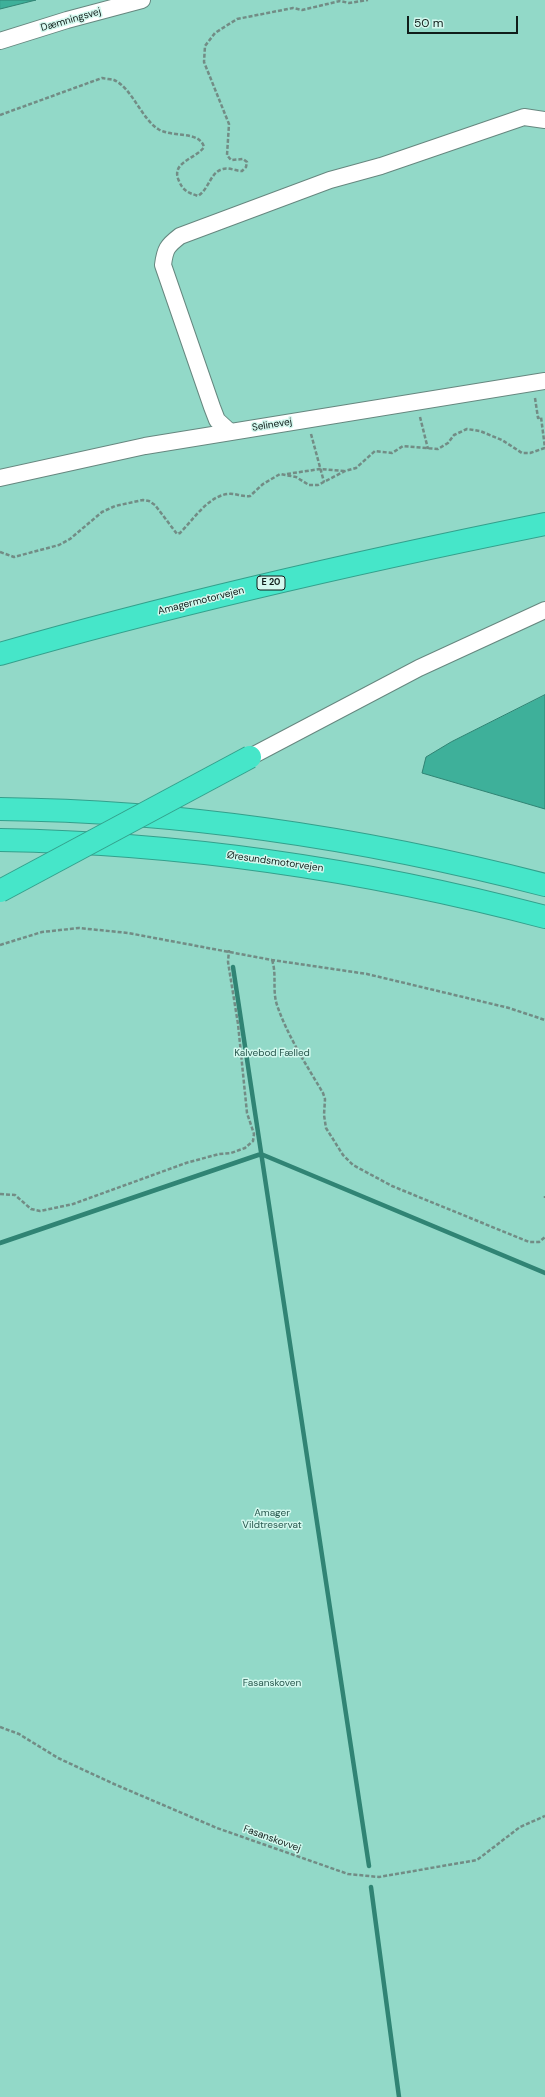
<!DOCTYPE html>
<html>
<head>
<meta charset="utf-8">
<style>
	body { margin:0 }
	#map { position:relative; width:545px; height:2097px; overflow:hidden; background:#c6eae1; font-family:"DM Sans",sans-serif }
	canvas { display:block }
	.scale { position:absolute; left:407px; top:16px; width:111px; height:18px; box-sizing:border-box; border:2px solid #101d1a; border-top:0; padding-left:5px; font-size:12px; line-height:14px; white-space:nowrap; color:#101d1a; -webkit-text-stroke:3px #d3f8ee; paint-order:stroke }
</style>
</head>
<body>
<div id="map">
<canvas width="545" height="2097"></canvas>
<div class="scale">50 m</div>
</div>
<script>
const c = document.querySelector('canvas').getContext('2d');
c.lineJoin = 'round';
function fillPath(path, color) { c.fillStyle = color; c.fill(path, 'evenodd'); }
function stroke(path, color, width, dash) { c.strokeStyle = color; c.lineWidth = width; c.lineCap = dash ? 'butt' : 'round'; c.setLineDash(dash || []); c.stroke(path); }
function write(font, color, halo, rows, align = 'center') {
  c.font = font + ' "DM Sans",sans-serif'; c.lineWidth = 3; c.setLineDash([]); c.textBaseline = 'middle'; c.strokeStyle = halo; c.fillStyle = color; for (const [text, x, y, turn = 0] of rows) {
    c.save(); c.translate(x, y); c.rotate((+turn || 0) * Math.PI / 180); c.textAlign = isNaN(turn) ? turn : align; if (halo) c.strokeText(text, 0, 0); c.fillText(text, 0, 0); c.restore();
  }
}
fillPath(new Path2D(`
	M0,0L1,8L36,0H545V2097H0Z`), '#92d9c8');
const water = new Path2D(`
	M0,0H36L0,9Z
	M545,695V809L422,773L426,757L451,742Z`);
fillPath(water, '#3eb09a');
stroke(water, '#308474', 1);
stroke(new Path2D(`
	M233,967L369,1866
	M0,1243L261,1154L545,1273
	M371,1887L399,2097`), '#308474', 4.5);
const minor = new Path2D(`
	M0,41L67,20L142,0
	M230,432L217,420L212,407L163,265C165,249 167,246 180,236L330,180L381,166L524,117L545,120
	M0,478L145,446L545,381
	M250,757L419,668L545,610`);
const highway = new Path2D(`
	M0,654C180,602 362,561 545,524
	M0,809C184,811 367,839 545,885
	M0,840C184,843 367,870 545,917`);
stroke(minor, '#66877f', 18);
stroke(highway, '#33a08c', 24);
stroke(new Path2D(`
	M0,115L102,78C106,79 111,79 114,80C132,88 141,118 158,129C172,138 199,130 204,147C196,159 170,162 179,181C183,191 189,193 198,196C210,188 210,172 223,169C228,167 236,171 242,171L246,167L247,162L243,159L231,160L227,155L229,124L204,62L205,46L215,33L237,19L293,8L302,10L340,1L349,3L368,0
	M535,398L538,418L541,417L545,448
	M420,417L428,449
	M311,434L324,482
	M287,474L320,469L344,471
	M0,552L14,557L59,545L70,539L102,512L115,506L143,500L149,501L155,505L177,534L180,533C193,520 208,496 228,494C235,493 242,497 250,496L263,484L280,474L296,477L309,485H318L345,471L356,468L375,451L392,453L403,446L438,449L448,443L454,435L467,429L480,431L502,440L522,453H530L545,448
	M0,945L42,932L79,928L128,933L272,960L367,974L509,1008L545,1020
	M272,960C277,974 272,990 277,1005C287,1035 307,1066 323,1093L325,1099L324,1115L326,1128L343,1155L353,1165L392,1186L529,1242H539L545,1237
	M0,1194L15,1195L31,1209L40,1211L73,1204L186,1163L219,1154L231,1153L245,1148L253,1141L254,1134L247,1113L238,1024L228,962L229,950
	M545,1196V1198
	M0,1727L19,1734L58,1758L114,1784L217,1828L348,1874L379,1877L477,1860L520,1827L545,1816`), '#728c85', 2.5, [4, 2]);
stroke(minor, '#fff', 16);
stroke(highway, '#46e6c9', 22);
const highwayBridge = new Path2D(`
	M0,891L250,757`);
stroke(highwayBridge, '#33a08c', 24, []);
stroke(highwayBridge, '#46e6c9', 22);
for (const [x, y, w] of [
	[271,583,28]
]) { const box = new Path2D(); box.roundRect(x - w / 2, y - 7, w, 14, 3); c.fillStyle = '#d3f8ee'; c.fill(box); stroke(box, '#101d1a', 1); }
write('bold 9px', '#101d1a', null, [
	["E 20",271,583]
]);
write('10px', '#101d1a', '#d3f8ee', [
	["Dæmningsvej",71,20,-16],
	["Selinevej",272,425,-9],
	["Amagermotorvejen",201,601,-14],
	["Øresundsmotorvejen",275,862,8],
	["Fasanskovvej",272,1839,20]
]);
write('10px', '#2a594f', '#d3f8ee', [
	["Kalvebod Fælled",272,1053],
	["Amager",272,1513],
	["Vildtreservat",272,1525],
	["Fasanskoven",272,1683]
]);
</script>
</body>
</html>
